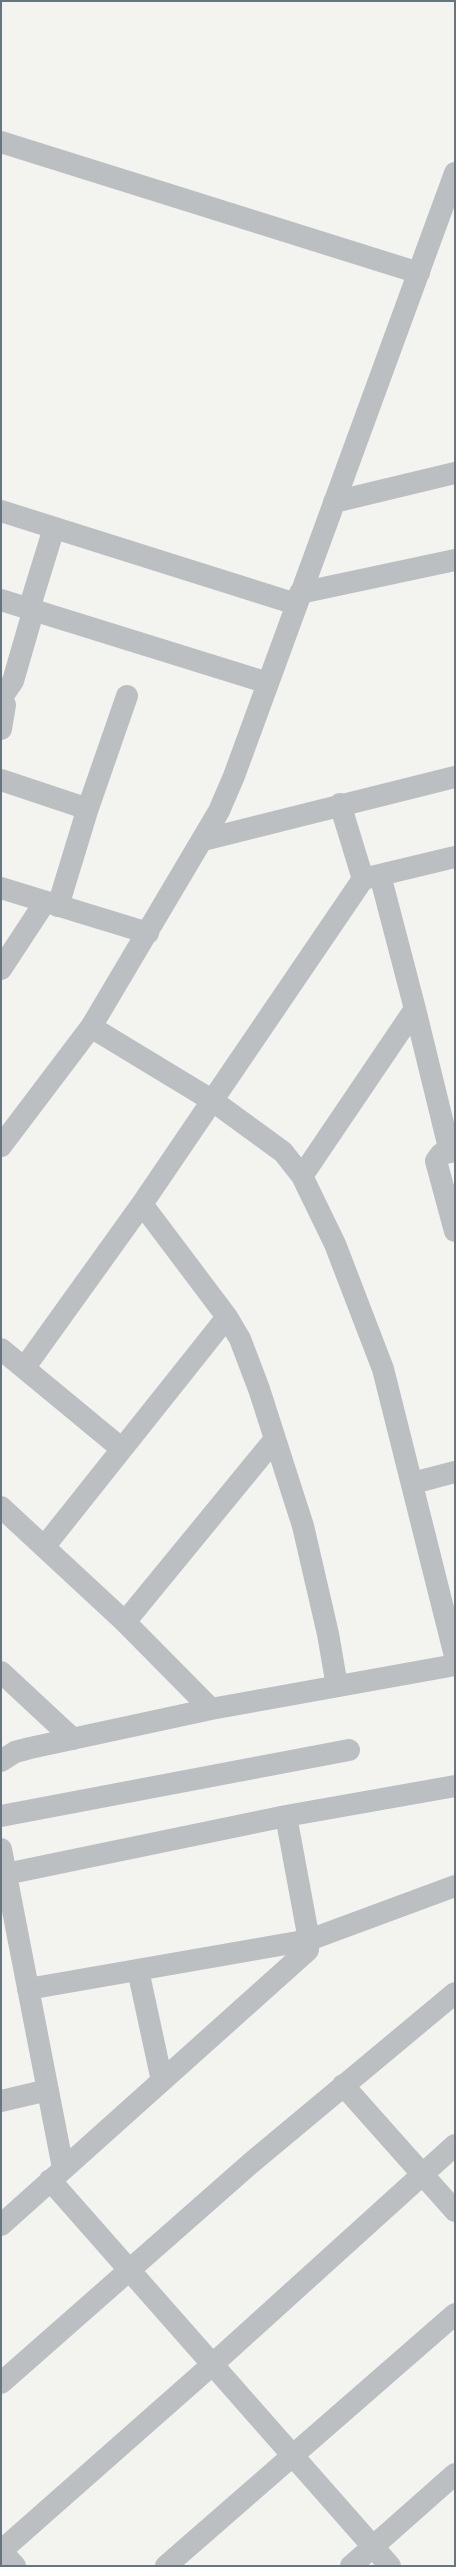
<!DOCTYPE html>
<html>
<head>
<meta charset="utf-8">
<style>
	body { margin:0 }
	#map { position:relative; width:456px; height:2567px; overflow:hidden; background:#f3f3f0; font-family:Barlow,sans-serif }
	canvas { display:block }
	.frame { position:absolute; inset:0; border:2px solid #66757e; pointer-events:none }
</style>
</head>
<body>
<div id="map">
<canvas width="456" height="2567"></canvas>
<div class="frame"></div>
</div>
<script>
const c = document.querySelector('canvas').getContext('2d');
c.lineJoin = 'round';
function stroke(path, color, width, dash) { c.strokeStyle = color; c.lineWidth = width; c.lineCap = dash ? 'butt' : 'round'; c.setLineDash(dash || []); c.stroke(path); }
stroke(new Path2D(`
	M1,142L419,273
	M334,502L455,473
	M1,511L296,604
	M300,593L455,560
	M1,600L268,683
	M1,695L5,705L1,729
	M2,697L13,681L33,612L29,609L54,528
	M1,780L82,807L87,811L58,906
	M340,804L363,879
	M87,811L127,696
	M203,840L455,777
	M380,875L415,1009L450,1152
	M1,888L148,933
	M1,969L45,902
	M91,1027L213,1101L283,1152L302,1176L335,1244L383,1369L455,1656
	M1,1146L91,1027L219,811L234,776L455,173
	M455,1151L441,1154L436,1161L455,1231
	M302,1176L415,1009
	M142,1204L227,1317L240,1339L259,1389L303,1526L328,1634L337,1686
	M1,1349L122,1449
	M25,1367L142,1204L363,879L455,857
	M413,1483L455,1472
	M1,1507L125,1622L211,1709
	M44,1547L227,1317
	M125,1622L275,1439
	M1,1672L73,1739
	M1,1761L15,1752L30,1748L211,1709L455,1665
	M1,1816L349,1750
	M1,1849L63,2168
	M1,1875L286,1816L455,1786
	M138,1970L162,2081
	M28,1989L309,1940L455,1886
	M343,2085L455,2211
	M1,2101L48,2090
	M50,2180L390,2566
	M1,2225L308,1950L309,1940L286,1816
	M1,2383L251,2163L455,1993
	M1,2551L213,2364L455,2145
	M1,2551L15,2566
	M166,2566L455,2314
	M351,2566L455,2474`), '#bbbfc2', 22);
</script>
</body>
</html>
